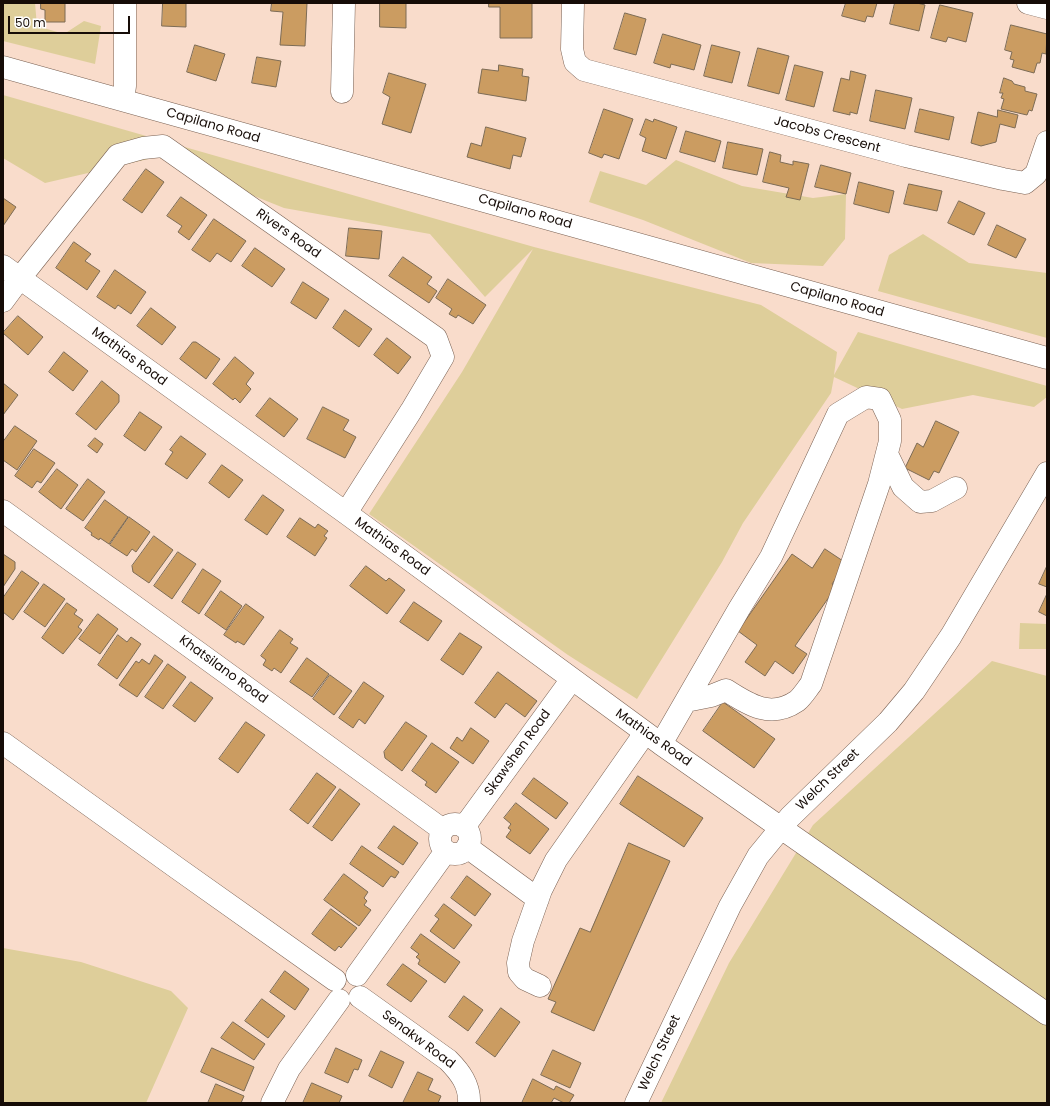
<!DOCTYPE html>
<html>
<head>
<meta charset="utf-8">
<style>
	body { margin:0 }
	#map { position:relative; width:1050px; height:1106px; overflow:hidden; background:#f9dccb; font-family:Poppins,sans-serif }
	canvas { display:block }
	.frame { position:absolute; inset:0; border:4px solid #160c07; pointer-events:none }
	.scale { position:absolute; left:8px; top:16px; width:122px; height:18px; box-sizing:border-box; border:2px solid #160c07; border-top:0; padding-left:5px; font-size:12px; line-height:14px; white-space:nowrap; color:#160c07; -webkit-text-stroke:3px #fff; paint-order:stroke }
</style>
</head>
<body>
<div id="map">
<canvas width="1050" height="1106"></canvas>
<div class="frame"></div>
<div class="scale">50 m</div>
</div>
<script>
const c = document.querySelector('canvas').getContext('2d');
c.lineJoin = 'round';
function fillPath(path, color) { c.fillStyle = color; c.fill(path, 'evenodd'); }
function stroke(path, color, width, dash) { c.strokeStyle = color; c.lineWidth = width; c.lineCap = dash ? 'butt' : 'round'; c.setLineDash(dash || []); c.stroke(path); }
function write(font, color, halo, rows, align = 'center') {
  c.font = font + ' Poppins,sans-serif'; c.lineWidth = 3.5; c.setLineDash([]); c.textBaseline = 'middle'; c.strokeStyle = halo; c.fillStyle = color; for (const [text, x, y, turn = 0] of rows) {
    c.save(); c.translate(x, y); c.rotate((+turn || 0) * Math.PI / 180); c.textAlign = isNaN(turn) ? turn : align; if (halo) c.strokeText(text, 0, 0); c.fillText(text, 0, 0); c.restore();
  }
}
fillPath(new Path2D(`
	M3,3H35L37,26L64,34L84,21L101,26L95,64L3,41Z
	M3,95L534,247L761,305L837,352L834,375L858,332L1047,386V397L1034,407L973,395L902,409L834,377L831,393L743,523L722,562L637,699L568,655L369,514L462,372L533,249L485,297L430,234L284,208L157,157L45,183L3,158Z
	M676,160L742,186L813,198L846,194L845,239L823,266L751,263L643,220L589,202L600,171L646,185Z
	M923,234L969,263L1047,273V338L878,291L889,255Z
	M1020,623L1047,624V649H1019Z
	M992,661L1047,676V1103H661L729,963L813,825Z
	M3,948L81,962L171,991L188,1008L146,1103H3Z`), '#dece9a');
const building = new Path2D(`
	M41,3H65V22H45V10L41,9Z
	M163,3H186V27L162,26Z
	M272,3H307L305,46L280,45L283,12L271,11Z
	M380,3H406V28L380,27Z
	M489,3H532V38H500V7H489Z
	M846,3H877L873,17L867,16L865,22L842,16Z
	M895,3H917L925,5L919,31L890,24Z
	M940,5L973,13L966,42L948,37L946,42L931,38Z
	M625,13L646,19L636,55L614,49Z
	M1011,25L1047,34L1046,54L1042,53L1040,63H1037L1034,73L1012,67L1014,60L1010,59L1012,52L1005,50Z
	M663,34L701,45L694,70L671,64L670,68L654,63Z
	M195,45L225,54L216,81L187,72Z
	M712,45L740,52L732,83L704,76Z
	M758,48L789,56L779,94L748,86Z
	M257,57L281,61L276,87L252,83Z
	M499,65L523,69L522,76L529,77L526,101L478,93L482,69L498,71Z
	M795,65L823,72L814,107L786,100Z
	M851,71L866,75L857,114L850,112V115L833,111L841,78L849,80Z
	M389,73L426,84L411,133L382,124L390,97L383,93Z
	M1004,78L1012,81L1014,84L1025,87V91L1037,94L1032,111L1029,110L1027,115L1001,109L1004,99L1001,98L1003,93H1000Z
	M876,90L912,98L905,129L870,121Z
	M604,109L633,119L619,159L604,154L602,158L589,153Z
	M920,109L954,117L949,140L915,132Z
	M998,110L1018,115L1015,128L1000,124L996,142L981,146L971,143L978,112L997,117Z
	M646,119L653,122L654,119L677,127L666,159L642,151L646,138L640,135Z
	M486,127L526,138L521,157L513,155L510,169L467,157L471,143L481,146Z
	M686,131L721,141L715,162L680,152Z
	M728,142L763,149L757,175L723,168Z
	M770,152L781,155L780,162L793,165V161L809,164L800,200L786,197L789,188L763,182Z
	M821,165L851,173L846,194L815,187Z
	M146,169L164,182L142,213L123,200Z
	M859,182L894,191L889,213L854,204Z
	M909,184L942,191L937,211L904,204Z
	M181,197L207,215L189,240L178,232L182,226L167,216Z
	M3,198L16,207L3,226Z
	M959,201L985,213L974,235L948,223Z
	M214,219L246,241L231,262L217,253L210,262L192,250Z
	M997,225L1026,239L1016,258L988,245Z
	M349,228L382,231L379,259L346,256Z
	M74,242L91,254L85,261L100,271L87,290L56,268Z
	M255,248L285,269L272,287L242,266Z
	M403,257L432,277L427,284L437,291L429,303L389,276Z
	M115,270L146,292L131,314L118,305L115,309L97,297Z
	M448,279L486,305L473,324L458,315L456,318L449,314L452,309L436,298Z
	M303,282L329,299L316,319L291,303Z
	M151,308L176,327L162,345L137,326Z
	M345,310L372,329L359,347L333,328Z
	M18,316L43,337L28,355L3,333Z
	M387,338L411,357L398,374L374,355Z
	M193,342H196L220,359L206,379L180,359Z
	M64,352L88,371L73,391L49,372Z
	M235,357L254,373L246,384L251,389L240,403L235,398L233,400L213,384Z
	M102,381L119,395V402L96,430L76,414Z
	M3,383L18,395L3,415Z
	M270,398L298,419L284,437L256,416Z
	M323,407L349,420L343,430L356,437L345,458L307,439Z
	M140,412L162,427L145,451L124,436Z
	M936,421L959,432L939,473L934,471L929,480L905,468L917,443L923,447Z
	M15,426L37,441L17,470L3,460V442Z
	M181,436L206,454L187,479L165,464L173,452L170,450Z
	M95,438L103,444L97,453L88,446Z
	M34,449L55,463L41,483L37,481L32,488L15,476Z
	M222,465L243,480L229,498L209,483Z
	M57,469L78,485L61,509L39,492Z
	M88,479L105,492L83,521L66,509Z
	M263,495L284,510L267,535L245,520Z
	M105,500L128,517L109,544L100,538L99,540L91,535L92,533L85,528Z
	M129,517L150,532L136,552L132,549L127,556L110,545Z
	M300,518L315,528L318,524L328,531L324,536L327,538L315,556L287,537Z
	M154,536L173,550L149,583L133,572L132,566Z
	M825,549L846,563L832,584L836,587L795,646L807,654L793,674L775,661L765,676L745,662L757,645L738,631L792,554L812,568Z
	M178,552L196,564L172,599L154,586Z
	M3,554L15,562V569L3,587Z
	M366,566L386,581L389,578L405,590L387,614L350,586Z
	M1047,566V587L1039,584Z
	M203,569L221,581L199,614L182,602Z
	M22,571L39,583L13,620L3,612V598Z
	M44,584L65,599L45,627L24,612Z
	M221,591L242,606L226,630L205,615Z
	M1047,594V616L1039,612Z
	M414,602L442,621L428,641L400,622Z
	M67,603L77,610L74,614L83,620L78,627L82,630L63,654L42,638Z
	M246,604L264,617L244,645L237,641L236,643L224,635Z
	M98,614L118,629L100,654L79,639Z
	M280,630L293,639L290,643L298,648L281,673L274,668L272,671L263,665L266,660L261,656Z
	M460,633L482,647L463,675L441,660Z
	M118,635L127,642L131,637L141,644L117,679L98,665Z
	M155,655L163,661L137,697L119,685L136,661L139,663L142,659L149,664Z
	M307,658L329,674L312,697L290,682Z
	M168,664L186,677L163,709L145,697Z
	M498,672L537,701L525,717L506,703L495,718L475,703Z
	M330,675L352,691L334,715L313,699Z
	M191,682L213,698L195,722L173,706Z
	M364,682L384,696L365,724L359,719L353,728L339,718Z
	M723,702L775,739L754,768L703,731Z
	M246,722L265,735L238,773L219,759Z
	M406,722L427,736L402,771L385,758L384,752Z
	M471,728L489,741L473,764L450,748L457,737L462,741Z
	M432,743L459,762L436,793L425,785L427,782L412,771Z
	M317,773L336,787L308,824L290,810Z
	M638,776L703,818L684,847L620,804Z
	M534,778L568,803L556,819L522,794Z
	M340,789L360,804L332,841L313,827Z
	M516,803L549,829L530,854L506,837L511,830L508,828L511,824L504,818Z
	M394,826L418,843L403,865L378,848Z
	M629,843L670,861L594,1031L551,1012L556,1002L548,999L580,928L590,932Z
	M362,846L399,872L395,878L391,876L383,887L350,864Z
	M344,874L368,892L364,898L367,901L364,905L371,910L359,926L324,900Z
	M467,876L491,894L475,916L451,898Z
	M444,904L472,925L454,949L430,931L439,919L435,916Z
	M331,909L357,928L341,948L339,946L335,951L312,934Z
	M421,934L460,962L445,983L418,964L420,960L416,957L419,954L411,948Z
	M403,964L427,981L411,1002L387,985Z
	M285,971L309,989L295,1010L270,992Z
	M464,996L483,1010L468,1031L449,1017Z
	M262,999L285,1016L268,1038L245,1021Z
	M501,1008L520,1022L495,1057L476,1043Z
	M233,1022L265,1044L254,1060L221,1038Z
	M212,1048L254,1067L244,1091L201,1072Z
	M336,1048L362,1060L358,1070L354,1069L348,1083L325,1073Z
	M553,1050L581,1063L570,1088L541,1075Z
	M381,1051L404,1062L392,1088L369,1076Z
	M418,1072L433,1079L428,1090L441,1096L438,1103H403Z
	M533,1079L554,1090L556,1086L574,1095L569,1103H564L554,1098L551,1103H522Z
	M312,1083L342,1096L339,1103H303Z
	M216,1084L244,1096L241,1103H208Z`);
fillPath(building, '#cb9c61');
stroke(building, '#7c6b55', 1);
const minor = new Path2D(`
	M573,3L572,49L575,62L584,70L906,156L1003,179L1025,183L1036,174L1047,142
	M1028,3L1047,8
	M3,67L1047,358
	M342,92L344,3
	M123,100L125,86V3
	M3,266L346,513L661,744L1047,1014
	M3,301L20,278L118,155L143,148L163,146L436,338L443,357L411,411L346,513
	M887,454L903,487L920,502L932,501L956,488
	M3,511L443,830
	M3,743L177,868L335,980
	M661,744L739,609L771,557L838,414L866,397L880,399L890,420V441L879,484L811,684C807,689 802,697 797,701C771,719 749,705 726,690L711,696L686,701
	M440 839a15 15 0 1 1 30 0a15 15 0 1 1-30 0Z
	M464,827L572,679
	M467,847L538,899
	M357,975L446,851
	M540,986L525,979L519,972L518,963L523,941L541,890L556,860L645,733
	M360,997L448,1060C460,1072 470,1085 469,1103
	M272,1103L289,1069L339,1000
	M636,1103L730,906L758,856L790,817L888,722L914,691L951,636L1047,473`);
stroke(minor, '#796052', 23);
stroke(minor, '#fff', 22);
write('13px', '#160c07', '#fff', [
	["Capilano Road",213,126,16],
	["Jacobs Crescent",827,135,15],
	["Capilano Road",525,212,16],
	["Rivers Road",288,234,35],
	["Capilano Road",837,300,16],
	["Mathias Road",129,357,36],
	["Mathias Road",392,547,36],
	["Khatsilano Road",223,670,36],
	["Mathias Road",653,738,35],
	["Skawshen Road",518,753,-54],
	["Welch Street",828,780,-44],
	["Senakw Road",418,1040,37],
	["Welch Street",660,1053,-65]
]);
</script>
</body>
</html>
